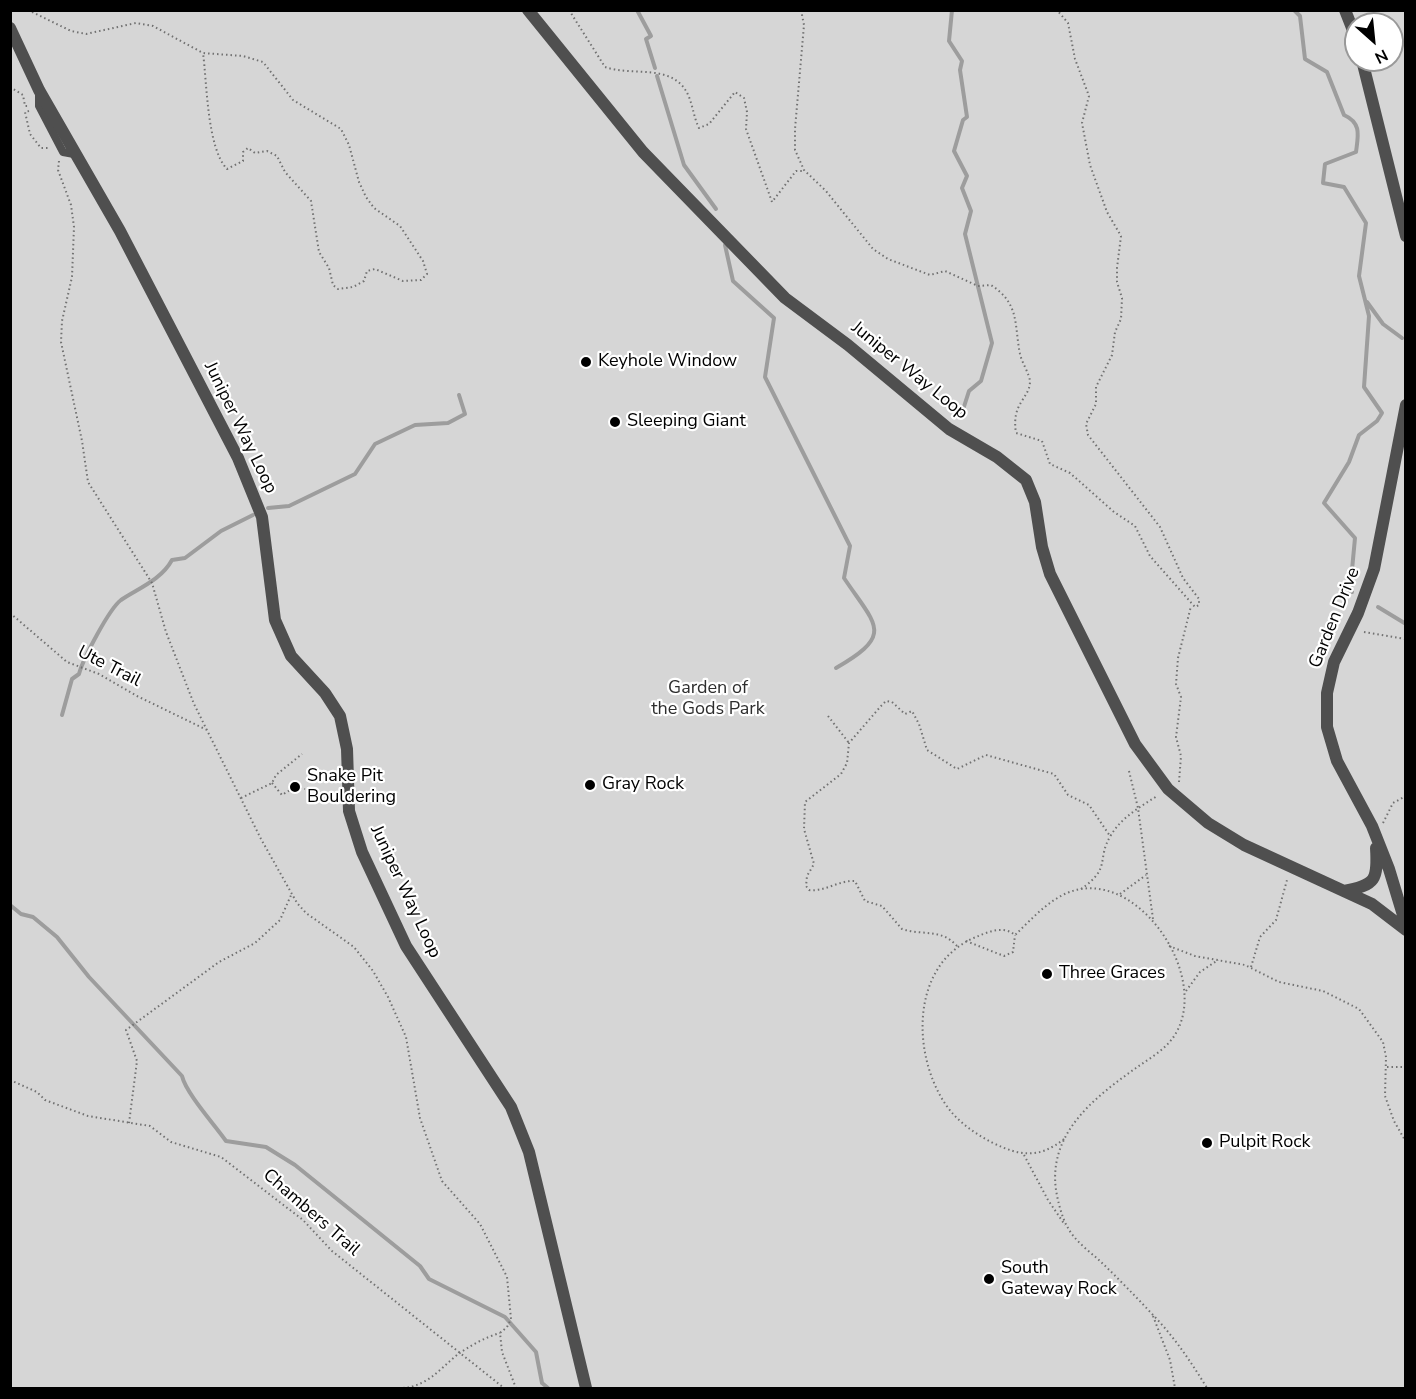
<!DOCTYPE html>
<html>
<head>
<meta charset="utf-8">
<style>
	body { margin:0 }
	#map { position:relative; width:1416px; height:1399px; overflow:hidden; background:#fff; font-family:"Nunito Sans",sans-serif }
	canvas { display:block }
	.frame { position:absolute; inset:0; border:12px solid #000; pointer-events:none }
	.north { position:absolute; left:1344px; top:12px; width:60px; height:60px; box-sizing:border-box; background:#fff; border:2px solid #999; border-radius:50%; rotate:153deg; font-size:16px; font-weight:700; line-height:24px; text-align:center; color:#000 }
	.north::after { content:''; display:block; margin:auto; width:21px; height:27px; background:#000; clip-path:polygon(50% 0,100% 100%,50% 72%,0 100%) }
</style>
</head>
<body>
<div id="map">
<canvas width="1416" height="1399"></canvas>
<div class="frame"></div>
<div class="north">N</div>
</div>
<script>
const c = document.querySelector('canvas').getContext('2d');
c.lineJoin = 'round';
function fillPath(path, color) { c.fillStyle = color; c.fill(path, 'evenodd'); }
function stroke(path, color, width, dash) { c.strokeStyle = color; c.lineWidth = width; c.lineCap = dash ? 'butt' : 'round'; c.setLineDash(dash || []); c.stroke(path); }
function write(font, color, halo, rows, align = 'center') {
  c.font = font + ' "Nunito Sans",sans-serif'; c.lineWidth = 4.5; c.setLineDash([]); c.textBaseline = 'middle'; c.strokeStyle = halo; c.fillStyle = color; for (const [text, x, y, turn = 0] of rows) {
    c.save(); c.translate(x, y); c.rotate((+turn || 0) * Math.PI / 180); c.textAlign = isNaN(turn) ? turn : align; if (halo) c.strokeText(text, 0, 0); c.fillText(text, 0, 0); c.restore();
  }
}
fillPath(new Path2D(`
	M11,11H1405V1388H11ZM1356,24H1392V60H1356Z`), '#d6d6d6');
stroke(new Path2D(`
	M637,10L651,36L646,39L655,68
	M952,10L949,41L962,61L960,70L967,117L963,120L954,151L967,176L962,188L971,211L965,234L992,343L981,381L969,391L961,416
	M1294,10L1300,16L1305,59L1327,72L1344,115C1362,123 1358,136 1356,152L1325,164L1323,183L1344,187L1366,223L1359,276L1369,316L1364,387L1382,413L1377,421L1359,435L1349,462L1324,503L1355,538L1350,591L1352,592
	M657,76L684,165L716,209
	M725,245L733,281L774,318L765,377L850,546L844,578C876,626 895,634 836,668
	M1367,302L1383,324L1402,338
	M268,508L289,506L355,474L375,444L415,425L448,423L465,414L459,395
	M1378,607L1406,624
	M62,715L72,679L79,674C83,659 109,609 121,600C139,588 161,580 172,560L185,558L221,531L253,515
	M10,905L21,914L33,917L57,937L89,977L182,1076C186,1093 214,1124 226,1141L266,1147L295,1165L420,1266L429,1279L505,1317L536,1352L542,1383L548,1388`), '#9d9d9d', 4);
stroke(new Path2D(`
	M28,10L71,31L86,34L136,23L153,26L203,53L243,56L263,62L293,100L341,129L349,145L359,182L366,197L374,208L400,226L423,261L427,274L421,280L403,281L375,269L367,271L364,281L353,287L338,289L333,285L329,268L319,252L311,201L285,172L277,156L267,151L255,153L248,148L243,152V161L227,169C207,148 207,83 203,53
	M569,10L605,67C633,77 675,62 689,97C693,107 694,118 699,128L709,124L735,92L744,98L747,112L746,129L772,202L796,171H803
	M801,10L804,25L795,129V150L804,170L826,191L873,249L888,259L930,275L945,271L978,286L991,285C1020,304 1014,324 1020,354C1022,363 1029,373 1030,381C1030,399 1011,402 1016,433L1042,441L1050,464L1070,473L1114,512L1135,526L1150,556L1195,607L1199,605V599L1183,578L1160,527L1088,435L1086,424L1096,404V387L1112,355L1115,332L1121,319L1122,298L1117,282V268L1121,236L1107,212L1090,165L1082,123L1089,96L1075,59L1068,23L1057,10
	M10,87L23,95L25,106H29
	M29,111L25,112L30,134L41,148H48
	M59,161L58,170L71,205L74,227L72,277L62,321L61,342L82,441L88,482L152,583L166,632L194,704L261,839L297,903L306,913L354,947L373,971L388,997L406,1037L420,1118L442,1181L480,1224L507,1277L511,1319L507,1327L500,1333L502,1352L516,1388
	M10,613L67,662L99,674L137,696L207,730
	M1364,632L1406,639
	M828,716L849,743
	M1129,771L1138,808L1153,919
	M1179,782L1181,756L1176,737L1181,697L1176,684L1178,658L1191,606
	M272,783L282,795L295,787L305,789
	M241,798L272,783L276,775L302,754
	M1383,823L1393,803L1406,796
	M1081,889C1112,868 1096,859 1111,835C1122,817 1140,807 1157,796
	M1120,894L1146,875
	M966,941L1004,956L1013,952L1015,935
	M957,946C941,928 923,936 902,929L882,906L865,901L855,881C839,880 825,892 809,890L806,886L807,876L814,864L804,829L805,802L841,774L847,763L849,743L881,706L886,701L892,702L905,714L912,711L919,724L927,750L957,769L986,755L1054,774L1068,795L1089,805L1110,836
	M1169,946L1195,956L1245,965L1279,982L1323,991L1359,1009L1383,1042L1386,1057L1385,1096L1394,1121L1406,1142
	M1251,967L1260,937L1276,920L1287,880
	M1186,991L1200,972L1218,960
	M1387,1067H1406
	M10,1080L37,1092L45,1100L88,1116L150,1126L171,1142L221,1157L303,1220L332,1251L504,1388
	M129,1123L137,1061L126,1030L219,962L255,943L280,920L292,893
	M1064,1139C1039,1159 1020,1156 993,1143C974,1133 956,1121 944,1102C911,1050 912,963 976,937C988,932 1003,925 1015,935C1033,918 1054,893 1081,889C1145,879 1208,978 1176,1033C1167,1049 1150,1058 1136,1068C1095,1097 1048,1133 1056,1190C1058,1202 1062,1218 1068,1228C1075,1241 1089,1251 1100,1261C1118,1278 1136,1297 1154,1316C1175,1338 1191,1362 1207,1388
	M1024,1155L1048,1200L1065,1225
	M1153,1316L1170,1360L1175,1388
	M403,1388C427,1386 439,1370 457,1355C469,1346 486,1337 500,1333`), '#717171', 2, [1.5, 3]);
stroke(new Path2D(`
	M39,91V106L63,152L74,154`), '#4f4f4f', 8);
stroke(new Path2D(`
	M528,10L643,152L785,298L848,345L949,429L997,457L1026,480L1035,502L1042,547L1050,574L1135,744L1168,789L1208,823L1244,845L1372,904L1406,930
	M1345,10L1356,38
	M10,28L39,90L120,231L238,458L262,517L275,620L291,656L325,693L340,716L347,749L349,811L362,852L406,946L511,1107L529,1152L586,1388
	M1362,60L1406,236
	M1406,405L1374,569L1358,613L1334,662L1327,693V727L1337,761L1372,826L1389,869L1406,925
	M1344,891C1376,885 1378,880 1376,848`), '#4f4f4f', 12);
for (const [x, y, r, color] of [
	[586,362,6,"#000"],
	[615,422,6,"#000"],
	[590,785,6,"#000"],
	[295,787,6,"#000"],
	[1047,974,6,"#000"],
	[1207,1143,6,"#000"],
	[989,1279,6,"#000"]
]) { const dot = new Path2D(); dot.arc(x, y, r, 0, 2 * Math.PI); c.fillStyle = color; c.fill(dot); stroke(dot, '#fff', 2); }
write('18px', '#000', '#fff', [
	["Keyhole Window",598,362],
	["Sleeping Giant",627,422],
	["Snake Pit",307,777],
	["Bouldering",307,798],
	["Gray Rock",602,785],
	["Three Graces",1059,974],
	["Pulpit Rock",1219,1143],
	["South",1001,1269],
	["Gateway Rock",1001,1290]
], 'left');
write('18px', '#000', '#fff', [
	["Juniper Way Loop",909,371,39],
	["Juniper Way Loop",240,428,64],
	["Garden Drive",1335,618,-68],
	["Ute Trail",109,667,27],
	["Juniper Way Loop",405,892,65],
	["Chambers Trail",311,1213,41]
]);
write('18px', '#2d2d2d', '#fff', [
	["Garden of",708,689],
	["the Gods Park",708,710]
]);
</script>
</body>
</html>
